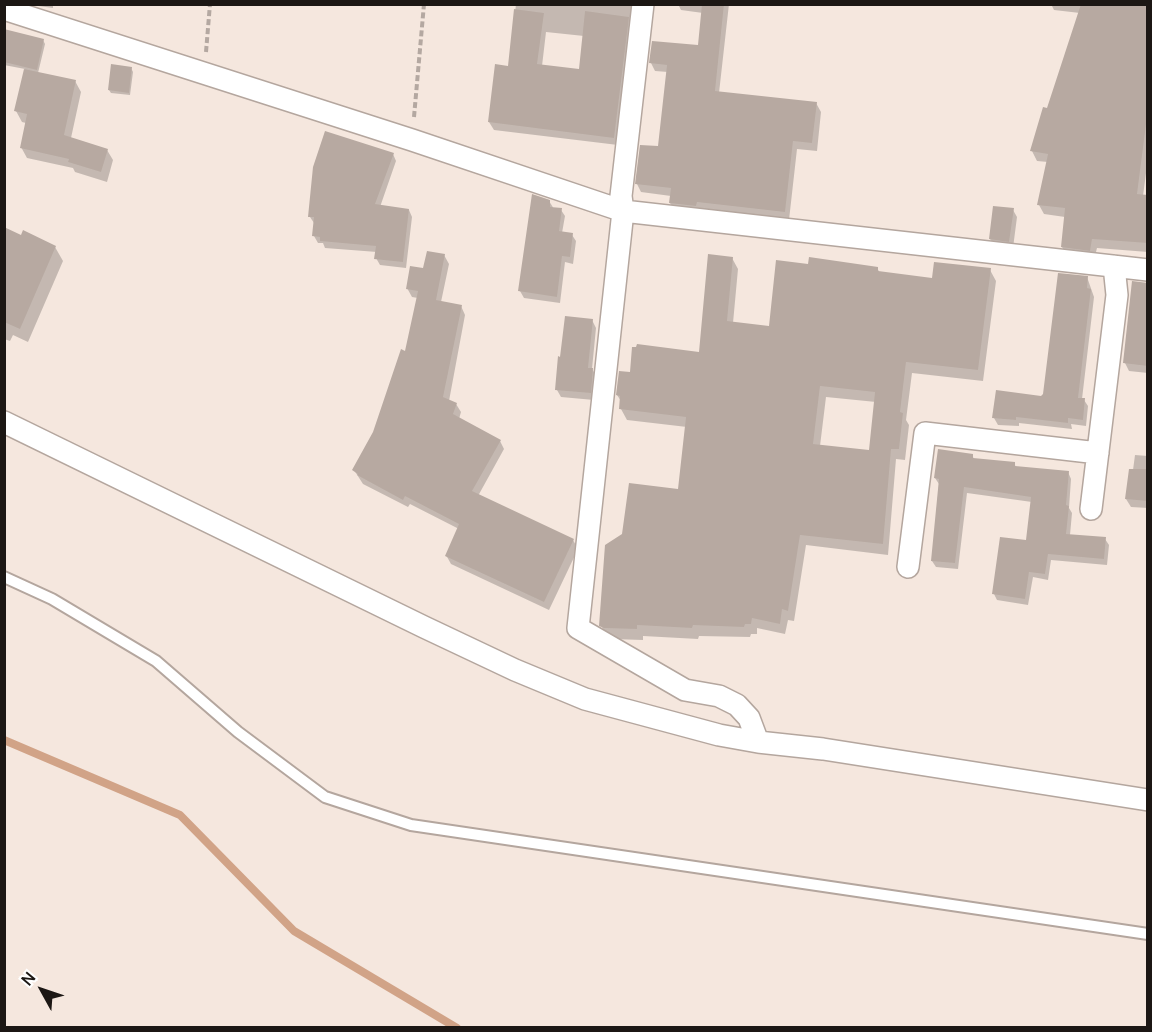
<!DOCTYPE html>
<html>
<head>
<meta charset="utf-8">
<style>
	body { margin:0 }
	#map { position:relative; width:1152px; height:1032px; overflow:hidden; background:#f5e7de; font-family:Manrope,sans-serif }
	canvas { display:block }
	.frame { position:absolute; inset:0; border:6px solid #1c1714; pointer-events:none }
	.north { position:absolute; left:12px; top:960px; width:60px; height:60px; -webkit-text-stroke:4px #fff; paint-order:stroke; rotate:310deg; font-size:16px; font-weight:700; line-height:24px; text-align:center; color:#1c1714 }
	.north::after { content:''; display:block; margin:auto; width:21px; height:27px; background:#1c1714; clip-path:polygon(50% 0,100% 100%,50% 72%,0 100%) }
</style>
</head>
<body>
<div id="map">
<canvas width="1152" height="1032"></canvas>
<div class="frame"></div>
<div class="north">N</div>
</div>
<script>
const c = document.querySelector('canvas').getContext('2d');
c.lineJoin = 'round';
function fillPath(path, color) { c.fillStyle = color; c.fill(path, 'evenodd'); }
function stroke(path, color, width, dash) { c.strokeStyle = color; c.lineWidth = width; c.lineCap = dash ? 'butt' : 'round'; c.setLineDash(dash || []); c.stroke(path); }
fillPath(new Path2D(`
	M24,4H53V8Z
	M516,4H636L618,145L494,130L489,122L509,67ZM546,32L584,36L581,70L542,66Z
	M678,4H729L719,93L816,103L821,112L817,151L797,149L789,220L675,211L670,203L671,196L641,192L637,184L659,148L668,72L655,71L651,63L699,46L703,13L681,10Z
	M1041,4H1148V158L1143,196H1148V252L1097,248L1094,260L1068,257L1062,247L1065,217L1044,214L1039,205L1048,162L1037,161L1032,151L1048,110L1080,13L1054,10L1052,6Z
	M4,30L43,40L45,44L38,73L75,81L81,92L71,138L107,150L113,160L107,182L75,172L73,168L27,158L21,147L26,123L22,122L16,111L25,69L4,65Z
	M131,68L133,72L130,95L111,93L109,90Z
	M393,154L396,161L380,207L409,210L412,217L406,268L380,265L376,258L377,252L325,248L323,243H318L314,236V223L310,217Z
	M549,201L554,209L561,210L565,216L562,233L572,235L576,241L573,264L565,262L560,303L524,298L520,291Z
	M1013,210L1017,217L1013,248L995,246L990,239Z
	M4,229L21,237L55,247L63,261L28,342L13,335L10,341L4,339Z
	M444,255L449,264L441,302L461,306L465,315L449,401L456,404L461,412L459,419L500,441L504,449L478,496L573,540L578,549L549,610L451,564L446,555L459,529L410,504L408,507L363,484L354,470L374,432L406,353L418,298L412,297L407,288L424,270Z
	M732,258L738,269L733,323L770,328L810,266L877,268L880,273L934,279L990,270L996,281L983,381L912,373L906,420L909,425L905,460L896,459L888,555L806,545L794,621L788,620L785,634L757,628V634H751L750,637L699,636L698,639L643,636V640L612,639L607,637L601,625L624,535L679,491L687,427L627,420L621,409V401L617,395L631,374L701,353ZM826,397L876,402L870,452L820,446Z
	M1087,277L1094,297L1082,399L1084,400L1088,406L1086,426L1071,424L1072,429L1019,423V426L998,425L994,418L1045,395Z
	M1148,298V373L1129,371L1125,363Z
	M592,320L596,328L592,369L597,377L594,400L561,397L557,390Z
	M972,455L974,459L1014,464L1017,468L1068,472L1071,479L1069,508L1072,513L1070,535L1105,539L1109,545L1107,565L1051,560L1048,580L1033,577L1028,605L997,600L994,594L1027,542L1032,502L967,493L958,569L936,567L932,561L939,484L935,478Z
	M1135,455L1148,456V508L1131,507L1126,499L1133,470Z`), '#0003');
stroke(new Path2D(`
	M4,740L180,815L294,931L457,1028`), '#d1a387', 8);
fillPath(new Path2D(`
	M702,4H724L715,91L817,102L812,143L793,141L785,212L697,202L696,206L669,203L671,188L635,184L640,145L658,146L667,65L649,63L652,41L698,45Z
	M1081,4H1148V109L1137,194L1148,195V243L1092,239L1090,251L1061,247L1065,208L1037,205L1048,154L1030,151L1043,107L1047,108Z
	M514,9L544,13L537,64L579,69L585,11L629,17L614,138L488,122L495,64L508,66Z
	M4,29L44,39L37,70L4,62Z
	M111,64L132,67L129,93L108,90Z
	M24,69L76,80L64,135L108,149L101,172L68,162L69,159L20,148L27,114L14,111Z
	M325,131L394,153L375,204L409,209L403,262L374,259L376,246L320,241V237L312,236L314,217H308L313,167Z
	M532,194L550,200V207L562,208L559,231L573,233L570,257L562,256L557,297L518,291Z
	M993,206L1014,208L1009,242L989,239Z
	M4,227L21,235L23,230L56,246L20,329L4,322Z
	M427,251L445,254L436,300L462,305L443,397L457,403L453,414L501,440L472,491L574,539L544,602L445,556L459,524L405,496L403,500L357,475L358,474L352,470L373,432L401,349L405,351L418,291L406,289L410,266L423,268Z
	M708,254L733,257L727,321L769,326L776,260L808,264L809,257L878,267V271L932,278L934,262L991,268L978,370L906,362L900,412L903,413L899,449H891L883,544L800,535L788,611L782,609L780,624L752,618L751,624H745L744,627L693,625L692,628L637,625V629L604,628L599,626L605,545L622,534L629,483L678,489L686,417L619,409L620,396L616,395L619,371L630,372L632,347H636L637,344L699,352ZM820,386L875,392L869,450L813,444Z
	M1058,273L1088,276L1087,288L1091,289L1078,398H1085L1083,420L1068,418V423L1016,417V420L992,418L996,390L1041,396L1043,394Z
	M1132,281L1148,283V366L1123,363Z
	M565,316L593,319L588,368H593L591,393L555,390L558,356L560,357Z
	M938,449L973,454V458L1015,462V466L1069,471L1066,505L1069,506L1066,534L1106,537L1104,559L1048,554L1045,574L1029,572L1025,599L992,594L1000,537L1026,540L1031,497L964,487L955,563L931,561L939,479L934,478Z
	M1129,469H1148V501L1125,499Z`), '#b7a9a1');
const lane = new Path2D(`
	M4,577L52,599L156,661L238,732L325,797L411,825L1148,934`);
const street = new Path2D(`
	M643,4L621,196L623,211L578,628L685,690L719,696L737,705L749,718L758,742
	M4,9L412,140L623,211L1148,270
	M4,422L424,627L515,670L585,699L719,735L758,742L823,749L1148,800
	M1091,509L1117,295L1114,266
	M908,567L925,433L1098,453`);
stroke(lane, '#b4a69e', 14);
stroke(street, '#b4a69e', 24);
stroke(new Path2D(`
	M206,52L210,4
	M414,117L424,4`), '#b4a8a1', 4, [6, 3]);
stroke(lane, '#fff', 10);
stroke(street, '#fff', 21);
</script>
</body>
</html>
